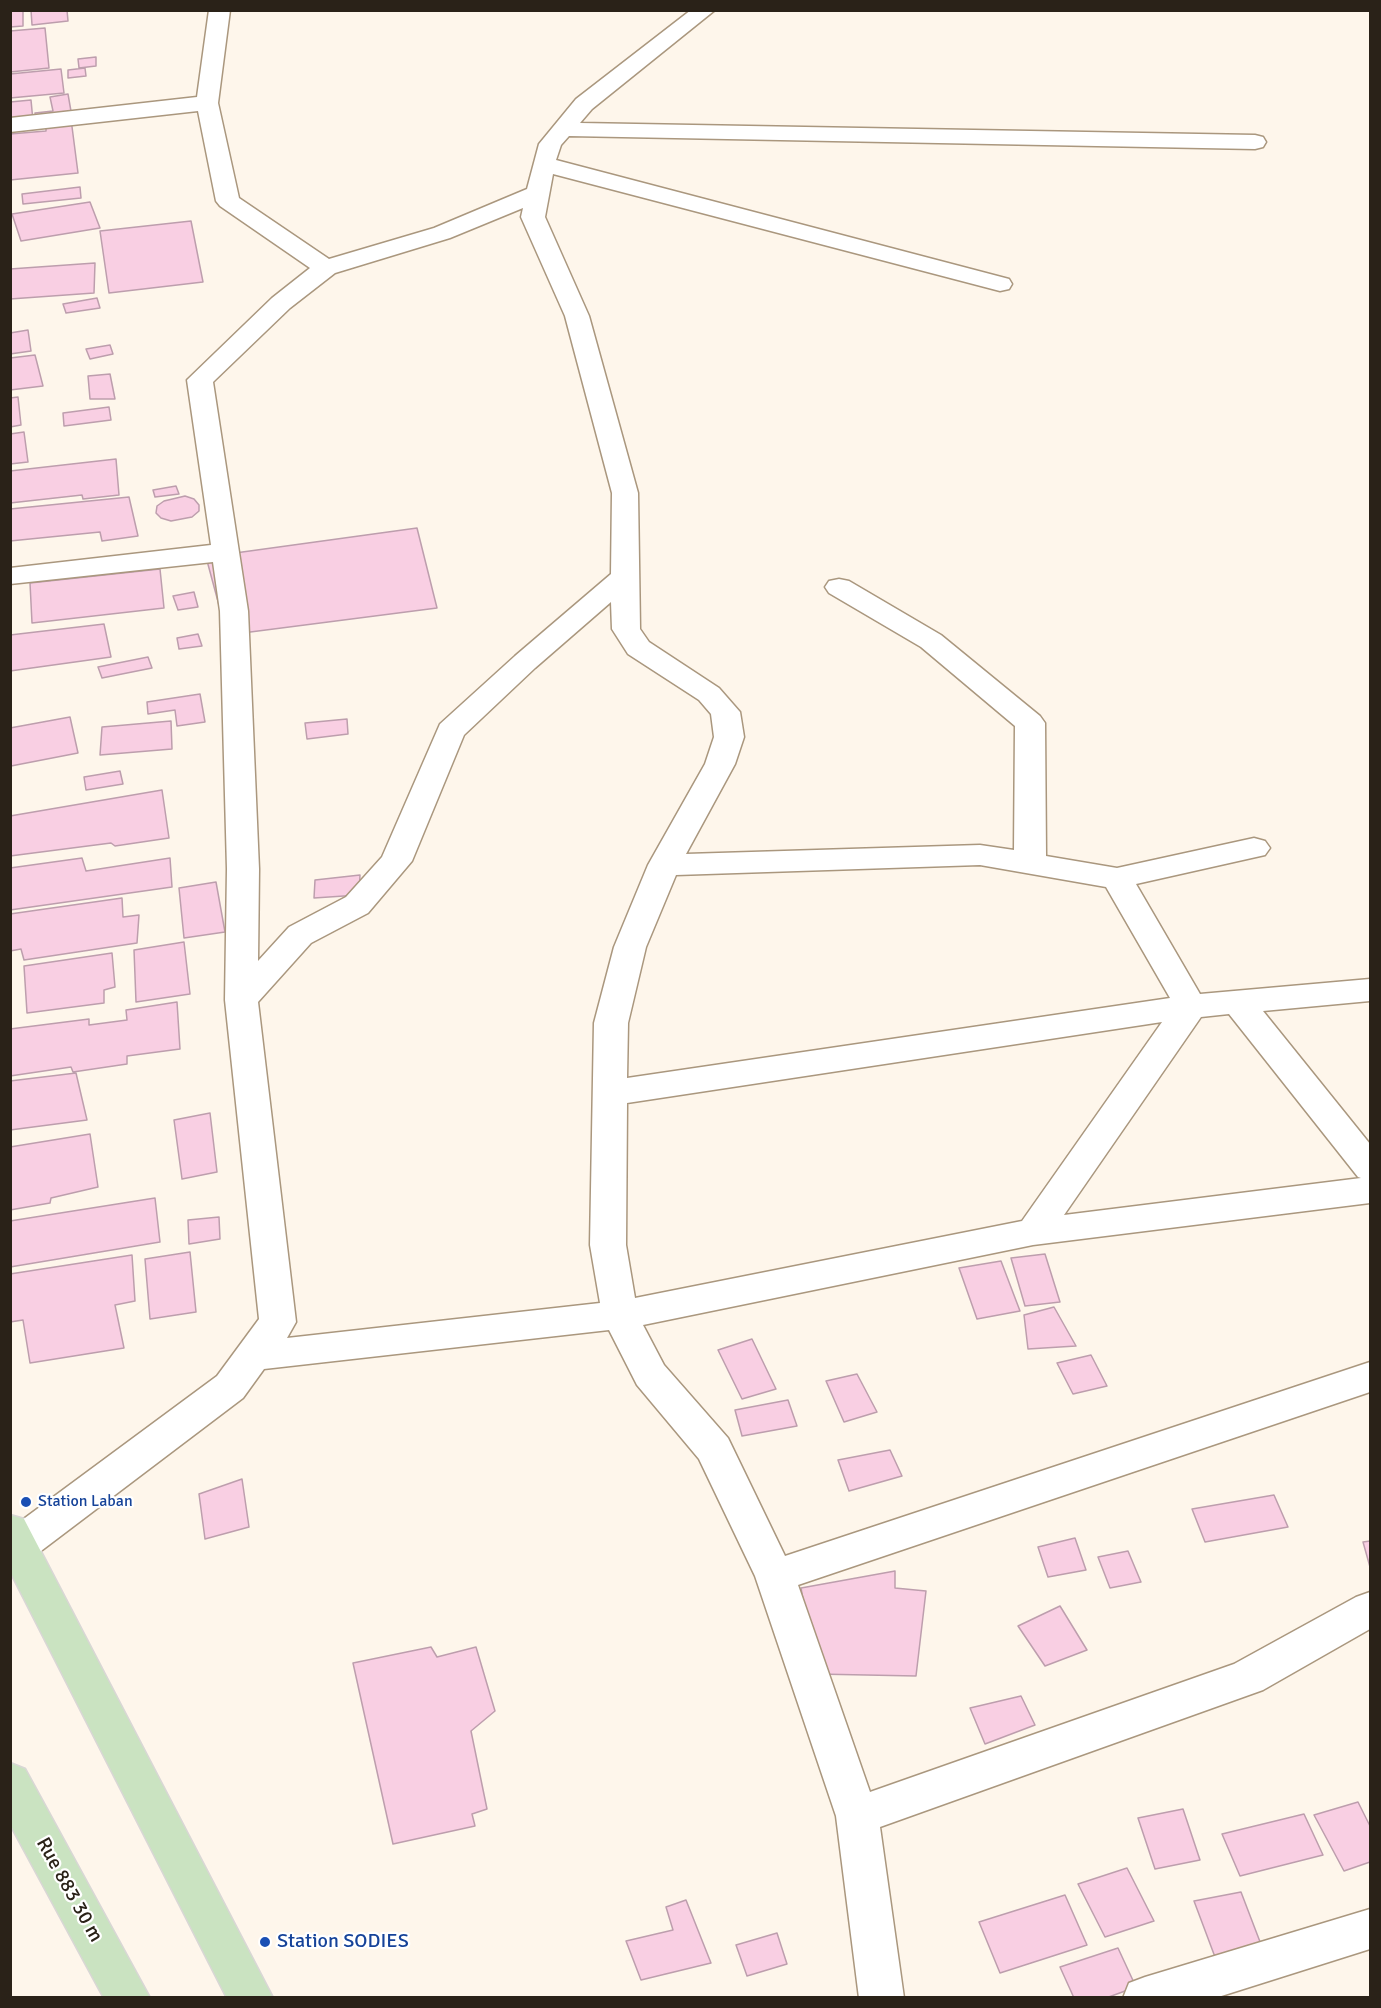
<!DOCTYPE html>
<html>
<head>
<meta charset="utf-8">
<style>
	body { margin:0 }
	#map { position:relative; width:1381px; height:2008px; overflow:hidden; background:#fef6eb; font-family:Signika,sans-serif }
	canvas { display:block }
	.frame { position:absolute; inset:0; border:12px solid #2a2218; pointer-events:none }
</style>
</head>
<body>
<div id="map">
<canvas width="1381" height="2008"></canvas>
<div class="frame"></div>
</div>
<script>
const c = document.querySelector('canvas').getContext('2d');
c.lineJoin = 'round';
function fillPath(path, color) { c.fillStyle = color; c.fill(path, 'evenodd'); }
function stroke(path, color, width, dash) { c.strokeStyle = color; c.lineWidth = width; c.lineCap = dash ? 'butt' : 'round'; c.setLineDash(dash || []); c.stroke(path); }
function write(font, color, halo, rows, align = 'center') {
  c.font = font + ' Signika,sans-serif'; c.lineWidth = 4.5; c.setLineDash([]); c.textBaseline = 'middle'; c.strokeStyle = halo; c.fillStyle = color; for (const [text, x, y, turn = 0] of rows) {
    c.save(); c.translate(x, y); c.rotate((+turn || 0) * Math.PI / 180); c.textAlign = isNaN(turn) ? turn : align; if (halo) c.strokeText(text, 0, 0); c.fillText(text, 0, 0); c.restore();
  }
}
const building = new Path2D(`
	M10,10H23V26L10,27Z
	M31,10H67L68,21L32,25Z
	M45,28L49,68L10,72V31Z
	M96,57V66L79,68L78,59Z
	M85,68L86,76L68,78V70Z
	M61,69L64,93L10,98V74Z
	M68,94L72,117L37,121L35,113L53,111L50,97Z
	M31,100L33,121L10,124V102Z
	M71,119L78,173L10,180V134L46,131V121Z
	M80,187L81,198L23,204L22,194Z
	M90,202L100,228L21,241L12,214Z
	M191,221L203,282L109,293L100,231Z
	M95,263L94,293L10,299V269Z
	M97,298L100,308L66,313L63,304Z
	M28,330L31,351L10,354V333Z
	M110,345L113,354L90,359L86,349Z
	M35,355L43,386L10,390V358Z
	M110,374L115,399H90L88,376Z
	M18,397L21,425L10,427V398Z
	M109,407L111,420L64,426L63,413Z
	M24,432L28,462L10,464V434Z
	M116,459L119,495L83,499L82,495L10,503V471Z
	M176,486L179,494L155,497L153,490Z
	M185,496L194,499L199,505V511L192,517L171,521L161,518L156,513L157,506L164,501Z
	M129,497L138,536L102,541L100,532L10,541V509Z
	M417,528L437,608L227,635L206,557Z
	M160,569L164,608L32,623L30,583Z
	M194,592L198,607L178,610L173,596Z
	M104,624L111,657L10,671V635Z
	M198,634L202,646L179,649L177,638Z
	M148,657L152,668L102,678L98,667Z
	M200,694L205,722L177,726L175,710L148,714L147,702Z
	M70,717L78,753L11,766L10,728Z
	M347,719L348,734L307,739L305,723Z
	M171,721L172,749L100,755L102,727Z
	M120,771L123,784L86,790L84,777Z
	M162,790L169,838L115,846L111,843L10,856V816Z
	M82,858L86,871L170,858L172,887L10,910V868Z
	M360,875L359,895L314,898L315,880Z
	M216,882L225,932L184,938L179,888Z
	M122,898L123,917L139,915L137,943L24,960L21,949L10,951V914Z
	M184,942L190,994L136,1002L134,950Z
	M112,953L115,987L104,990V1003L27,1013L24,966Z
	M177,1002L180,1049L127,1056V1064L73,1072L71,1067L10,1076V1029L89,1019V1025L127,1020L126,1010Z
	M76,1073L87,1120L10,1130V1081Z
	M210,1113L217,1172L182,1179L174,1120Z
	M90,1134L98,1187L51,1198L50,1203L10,1210V1147Z
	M155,1198L160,1242L10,1267V1221Z
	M219,1217L220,1239L189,1244L188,1220Z
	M190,1252L196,1312L150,1319L145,1259Z
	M1045,1254L1060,1302L1025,1306L1011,1258Z
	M132,1255L135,1301L115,1305L124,1348L30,1363L23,1320L10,1322V1274Z
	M1001,1261L1020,1311L977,1319L959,1268Z
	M1054,1307L1076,1346L1028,1349L1024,1315Z
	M752,1339L776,1389L742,1399L718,1350Z
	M1091,1355L1107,1386L1073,1394L1057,1363Z
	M857,1374L877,1412L844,1422L826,1381Z
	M788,1400L797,1426L742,1436L735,1410Z
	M890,1450L902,1476L849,1491L838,1460Z
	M242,1479L249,1527L205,1539L199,1494Z
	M1274,1495L1288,1527L1205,1542L1192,1509Z
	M1075,1538L1086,1570L1048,1577L1038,1547Z
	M1370,1541V1567L1363,1542Z
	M1128,1551L1141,1582L1110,1588L1098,1557Z
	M895,1571V1588L926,1591L916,1676L816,1674L801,1588Z
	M1060,1606L1087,1650L1045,1666L1018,1626Z
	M431,1647L437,1657L476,1647L495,1711L471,1731L487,1809L472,1814L475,1826L393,1844L353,1663Z
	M1021,1696L1035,1725L985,1744L970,1708Z
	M1358,1802L1370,1826V1862L1344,1871L1314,1815Z
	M1183,1809L1200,1860L1155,1869L1138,1818Z
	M1304,1814L1323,1855L1240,1876L1222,1834Z
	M1127,1868L1154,1921L1105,1937L1078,1884Z
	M1241,1892L1262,1947L1215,1957L1194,1901Z
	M1065,1895L1087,1945L1000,1973L979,1922Z
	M686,1900L711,1963L641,1980L626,1941L673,1930L666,1907Z
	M777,1933L787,1964L747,1976L736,1945Z
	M1118,1948L1136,1987L1106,1998H1074L1060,1967Z`);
fillPath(building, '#f9cfe3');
stroke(building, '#bd9ead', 1.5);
const minor = new Path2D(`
	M209,10H230L218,103L239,198L329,259L434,228L527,189L539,144L576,99L691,10H715L592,109L580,123L1255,135L1263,137L1266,142L1263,147L1255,149L569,136L561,145L556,160L1009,279L1012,284L1009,289L1000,291L553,174L545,217L589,316L638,493L640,629L649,642L719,688L740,712L744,737L735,764L686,854L980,845L1014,850L1015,726L921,647L829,593L825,587L829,581L839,579L849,581L941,635L1040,716L1045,723L1046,856L1117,868L1254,838L1265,841L1270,848L1265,855L1136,884L1200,994L1370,979V1001L1263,1011L1370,1144V1203L1033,1245L643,1325L664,1365L728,1438L785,1556L1370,1362V1392L798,1585L870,1792L1234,1664L1356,1597L1370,1592V1629L1263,1690L880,1827L904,1998H859L836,1816L755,1576L699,1459L637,1385L609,1330L264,1369L243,1398L33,1557L19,1561L10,1558V1529L217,1376L259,1319L225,1000L227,869L220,611L213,562L10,584V568L211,545L187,380L272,298L310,268L220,206L216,201L198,111L10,132V118L197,97ZM523,208L521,217L565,316L612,493L611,574L515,656L440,724L382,857L346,897L289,927L258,961L259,869L248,611L213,382L290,308L335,273L450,238ZM611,602L612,629L628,654L699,700L711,714L714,737L705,764L648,865L614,947L594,1023L590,1245L600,1303L287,1338L296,1322L258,1002L311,943L368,913L412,861L464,735L535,668ZM980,865L1106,887L1170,998L627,1078L628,1023L646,947L676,875ZM1229,1014L1358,1177L1361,1178L1064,1215L1201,1017ZM1162,1022L1022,1221L635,1298L626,1245L627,1103Z
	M1370,1909V1949L1215,1998H1123L1129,1983L1145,1977Z`);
const primary = new Path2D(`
	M10,1515L24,1519L273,1998H227L10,1571Z
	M10,1763L25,1769L150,1998H104L10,1824Z`);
stroke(minor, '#aa977e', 3);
stroke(primary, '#d9d7d5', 3);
fillPath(minor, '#fff');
fillPath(primary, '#cae3c1');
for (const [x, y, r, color] of [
	[26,1502,6,"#1a4fb4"],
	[265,1942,6,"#1a4fb4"]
]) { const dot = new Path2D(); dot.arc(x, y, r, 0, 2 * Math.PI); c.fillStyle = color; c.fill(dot); stroke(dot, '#fff', 2); }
write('16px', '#164399', '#fff', [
	["Station Laban",38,1502]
], 'left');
write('20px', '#2a2218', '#fff', [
	["Rue 883 30 m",69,1890,61]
]);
write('20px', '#164399', '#fff', [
	["Station SODIES",277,1942]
], 'left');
</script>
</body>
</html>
